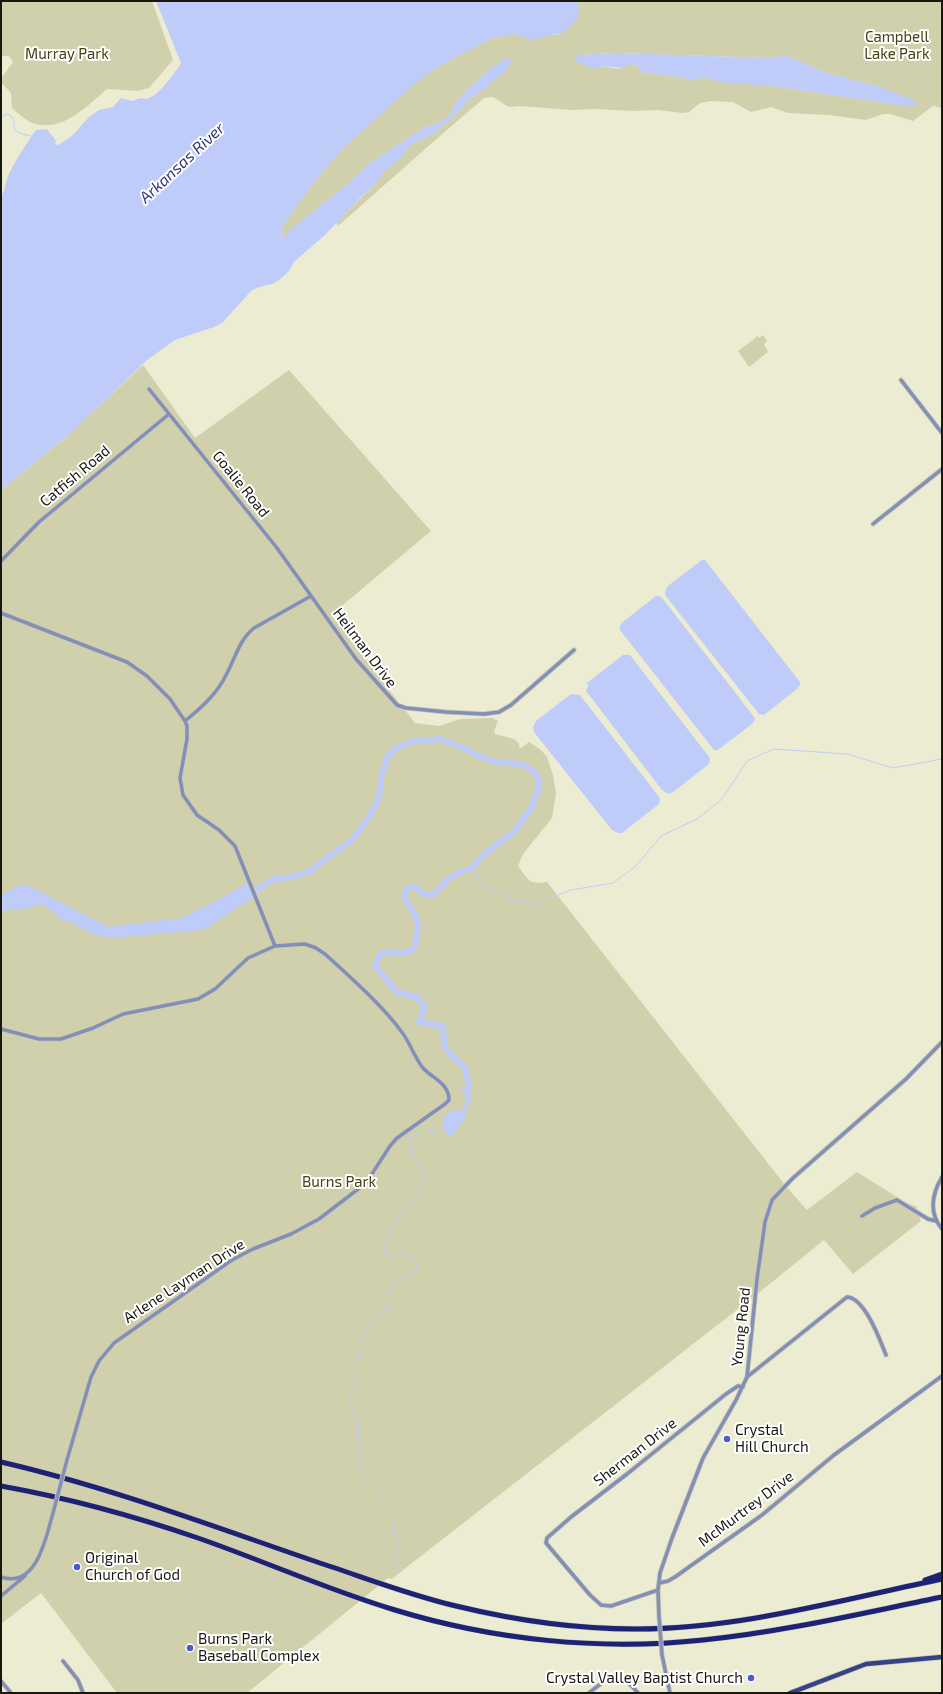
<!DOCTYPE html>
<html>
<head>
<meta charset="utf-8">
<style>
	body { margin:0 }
	#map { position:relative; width:943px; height:1694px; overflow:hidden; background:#ececd3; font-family:"Exo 2",sans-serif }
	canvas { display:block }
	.frame { position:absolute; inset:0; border:2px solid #191810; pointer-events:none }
</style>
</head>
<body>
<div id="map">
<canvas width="943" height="1694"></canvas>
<div class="frame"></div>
</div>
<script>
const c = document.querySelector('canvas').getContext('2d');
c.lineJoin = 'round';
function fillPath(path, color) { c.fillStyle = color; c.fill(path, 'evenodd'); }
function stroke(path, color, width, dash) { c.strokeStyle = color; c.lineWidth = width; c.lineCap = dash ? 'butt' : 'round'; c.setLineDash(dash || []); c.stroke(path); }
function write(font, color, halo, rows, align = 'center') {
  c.font = font + ' "Exo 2",sans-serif'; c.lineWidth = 4; c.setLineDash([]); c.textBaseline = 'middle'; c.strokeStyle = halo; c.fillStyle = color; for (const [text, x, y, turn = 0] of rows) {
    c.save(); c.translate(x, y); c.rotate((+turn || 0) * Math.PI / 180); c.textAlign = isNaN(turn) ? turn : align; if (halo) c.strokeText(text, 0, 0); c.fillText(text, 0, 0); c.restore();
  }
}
fillPath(new Path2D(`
	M1,1H152L173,60L149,88L137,91L107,89C86,107 62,133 32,123C25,120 18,113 12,108L11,93L1,82L3,76L13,62L9,56H1Z
	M576,1H942V108L933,106L913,121L890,114H883L866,120L829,115L788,113L771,107L751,112L733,102L711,101L700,103L689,112L683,113L658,110L634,111L595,109L571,110L519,106L509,107L493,97L484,98L432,143L338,226L336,223L375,184L383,173L403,156L406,149L412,144L435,133L459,111L469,99L484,89L510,64L491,68L470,87L455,103L452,112L447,117L438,123L425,127L367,165L350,182L295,226L281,240L282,228L292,212L315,181L342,149L417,81L436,68L492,38L516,34L531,39L559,34L579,7ZM617,53L771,58L786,55L824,72L880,87L899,105L772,86L714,80L708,77C699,78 694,82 685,78L641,72L637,65L631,64L619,69L602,66L591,68L577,55Z
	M763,335L767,341L764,344L768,352L749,367L738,351L758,336L759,338Z
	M143,365L195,438L289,370L431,531L331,615L415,723L439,726L460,719L492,718L498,721L494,731L495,734L514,739L519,743V747L521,748L529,742L540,749L547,757L553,775L556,794L552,818L523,854L518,866C529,880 528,885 547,882L785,1185L807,1210L857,1172L905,1202L917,1207L921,1221L853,1274L824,1240L756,1295L412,1563L392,1579L388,1578L247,1693H117L41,1593L1,1624V490L65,438Z`), '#d1d0ac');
fillPath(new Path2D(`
	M156,1H576L579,7L578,17L570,27L564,32L537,39H528L516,34L492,38L436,68L418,81L342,149L315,181L292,212L282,228L281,239L295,226L350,182L367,165L425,127L438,123L447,117L452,112L455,103L470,87L491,68L506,58L511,60L508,68L484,89L469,99L459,111L435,133L412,144L406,149L403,156L383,173L375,184L361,197L326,234L294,262L289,271L279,280L272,284L259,287L251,291L222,323L214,327L175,340L147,360L72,432L1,490V197C5,191 5,183 8,176C16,159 25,146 36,130L47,129L56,141L55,144L58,145L72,136L89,117L99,110L113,107L121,98L132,101L140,98L148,99C150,96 152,97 156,94C164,87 176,72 181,63Z
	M617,53L771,58L786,55L824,72L880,87L914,100L916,101L917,103L914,105H899L772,86L718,82L707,77C697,78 697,83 685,78L641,72L637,65L631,64L622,68L602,66L594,69L577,62L573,58L577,55Z
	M702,560H705L708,564L800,682V685L797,689L764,715L759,714L665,595L666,589L669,585Z
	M656,596H659L663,599L754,717L755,720L752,724L718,750H714L620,630V625L624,621Z
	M623,655H630L710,758L709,764L672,793L668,794L662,790L586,691L588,686L587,683Z
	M571,694L580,695L660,798L659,804L622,833H618L612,830L534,732L533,727L536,721Z
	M248,882L254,897L207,928L201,930L112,938L93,934L70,922L63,921L54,912L40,904L25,909H8L1,913V896L8,891L21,885L29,886L109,927L182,918L218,900Z
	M469,1087C475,1103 465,1105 465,1119L452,1135H448L442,1126L444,1118L448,1112L460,1110L464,1108L466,1096L461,1088Z`), '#bfcbf8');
stroke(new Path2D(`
	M1,117L8,114C16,118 13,123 15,130L22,134L31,136
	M472,868L481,883L510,899L533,904L571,890L613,883L636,866L661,836L697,819L721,800L747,761L774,749L847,754L893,768L942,759
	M399,1573L393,1554L400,1550L395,1537L393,1512L382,1501L379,1492L368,1481L358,1462L362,1451L359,1440L358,1419L350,1405L349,1395L357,1378V1367L360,1343L368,1324L386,1312L389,1288L415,1271L417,1266L410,1255L399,1253L388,1255L384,1250L387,1238L398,1217L416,1197L424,1179L413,1153L410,1138L421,1132L443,1129`), '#bfcbf8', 1);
stroke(new Path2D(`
	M254,891L274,879L292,877L310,871L353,839L369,817L379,798L381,778L387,758L394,750L402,745L415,741L440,739L464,748L476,755L496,762L519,764L526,766L533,771L539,779V789L531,808L514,832L483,855L472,868L458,873L447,880L433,895H424L415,886C408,887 405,890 404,896L417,919L418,927L415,947C406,957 391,951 380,954L375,966L397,992L417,997L425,1006L419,1022L443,1026L444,1046L453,1057L465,1067L469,1087`), '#bfcbf8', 6);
const minor = new Path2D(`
	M901,380L942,433
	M149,389L277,548L356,659L397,705L406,708L446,712L484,714L499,712L511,705L574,650
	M873,524L942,469
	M1,561L39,522L169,414
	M1,613L127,662L147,676L170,699L185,721L187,726V739L180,778L183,795L197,815L219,830L235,846L275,946
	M185,721C201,708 217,694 226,675C235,659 239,640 254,628L311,596
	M1,1029L39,1039H61L93,1028L123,1014L198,999L215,989L248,958L275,946L305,944L316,948L325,954C350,977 381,1004 401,1031C410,1042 414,1057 423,1068C433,1079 449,1083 449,1100L445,1104L397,1138L390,1146L366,1183L319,1219L291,1234L253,1249L232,1260L114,1343L99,1361L91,1377L67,1460
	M942,1177C932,1194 928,1212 942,1229
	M862,1216L875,1208L897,1200L928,1219L936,1221
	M747,1377L847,1297C865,1298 880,1340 886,1355
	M1,1577C37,1589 46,1537 53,1513
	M659,1583L668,1581L675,1577L762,1515L834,1455L942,1376
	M658,1590L611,1606L601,1605L590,1595L546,1543L547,1538L571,1517L627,1474L726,1394L738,1386L743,1387
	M1,1596L25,1576
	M659,1616L658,1590L660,1573L672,1538L703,1458L736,1400L747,1377L757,1279L765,1222L772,1200L793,1178L906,1079L942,1042
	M662,1655L670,1693
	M63,1661L78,1680L83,1693
	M1,1681L11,1693
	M589,1693C612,1675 617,1668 638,1693`);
const major = new Path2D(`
	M790,1693L866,1664L942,1657`);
const highway = new Path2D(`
	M1,1462C109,1487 212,1526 317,1562C363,1577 409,1595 456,1606C514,1620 575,1629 635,1629C740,1629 840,1600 942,1579
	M1,1486C68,1498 134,1516 198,1538C264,1561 328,1590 395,1610C493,1640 600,1651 703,1640C783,1632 863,1613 942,1597
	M925,1580L942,1574`);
stroke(minor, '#cacab4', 5);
stroke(major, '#cacab4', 6);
stroke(highway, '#cacab4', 6);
stroke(minor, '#848fb8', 3.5);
stroke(major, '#354188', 4.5);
stroke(highway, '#1e2275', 5);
const minorBridge = new Path2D(`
	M53,1513L67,1460
	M659,1616L662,1655`);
stroke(minorBridge, '#cacab4', 5, []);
stroke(minorBridge, '#848fb8', 3.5);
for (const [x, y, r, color] of [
	[727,1439,4,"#4b5acf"],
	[77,1567,4,"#4b5acf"],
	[190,1648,4,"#4b5acf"],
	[751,1678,4,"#4b5acf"]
]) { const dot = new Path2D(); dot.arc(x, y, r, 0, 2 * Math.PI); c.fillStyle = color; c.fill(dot); stroke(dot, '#fff', 1.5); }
write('15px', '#444213', '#fff', [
	["Campbell",897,37],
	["Lake Park",897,54],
	["Murray Park",67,54],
	["Burns Park",339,1182]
]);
write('15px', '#191810', '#fff', [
	["Catfish Road",75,476,-40],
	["Goalie Road",241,484,51],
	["Heilman Drive",365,648,53],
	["Arlene Layman Drive",184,1281,-33],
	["Young Road",741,1327,-84],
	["Sherman Drive",635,1452,-38],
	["McMurtrey Drive",746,1509,-37]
]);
write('15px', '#191810', '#fff', [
	["Crystal",735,1430],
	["Hill Church",735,1447],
	["Original",85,1558],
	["Church of God",85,1575],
	["Burns Park",198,1639],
	["Baseball Complex",198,1656],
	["Crystal Valley Baptist Church",743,1678,"right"]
], 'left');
write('italic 16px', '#2c3677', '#fff', [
	["Arkansas River",182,163,-43]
]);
</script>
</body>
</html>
